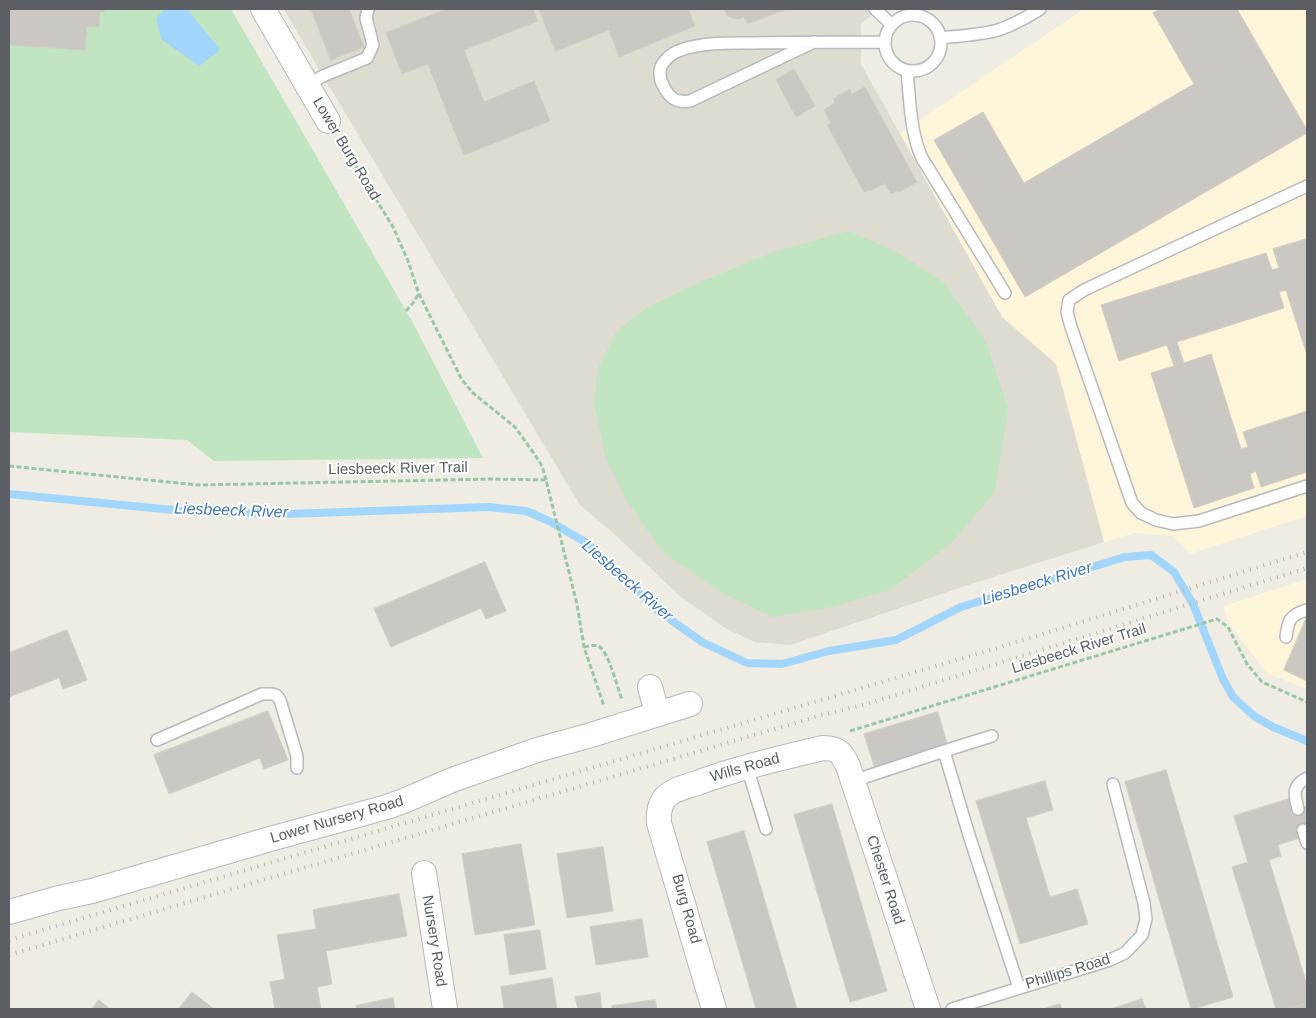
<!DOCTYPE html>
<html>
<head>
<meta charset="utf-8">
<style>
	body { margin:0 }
	#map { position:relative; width:1316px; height:1018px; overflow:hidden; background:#eeece3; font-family:Helvetica,sans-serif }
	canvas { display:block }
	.frame { position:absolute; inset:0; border:10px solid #5b5f64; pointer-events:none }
</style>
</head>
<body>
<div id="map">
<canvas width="1316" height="1018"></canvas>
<div class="frame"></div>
</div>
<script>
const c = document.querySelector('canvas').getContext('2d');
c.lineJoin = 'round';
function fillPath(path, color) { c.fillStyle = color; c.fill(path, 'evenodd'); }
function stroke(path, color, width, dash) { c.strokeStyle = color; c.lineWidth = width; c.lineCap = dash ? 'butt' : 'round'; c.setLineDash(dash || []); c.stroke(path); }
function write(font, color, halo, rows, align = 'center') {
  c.font = font + ' Helvetica,sans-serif'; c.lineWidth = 4; c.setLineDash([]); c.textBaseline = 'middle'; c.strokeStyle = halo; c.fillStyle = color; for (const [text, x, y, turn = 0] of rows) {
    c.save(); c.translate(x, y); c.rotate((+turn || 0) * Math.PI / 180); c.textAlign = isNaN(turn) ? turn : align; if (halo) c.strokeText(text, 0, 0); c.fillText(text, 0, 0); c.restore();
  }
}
fillPath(new Path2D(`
	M1084,9H1307V516L1190,554L1173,536L1135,533L1104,542L1056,364L1002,317L900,133Z
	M1307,579V689L1267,673L1228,623L1223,606Z`), '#fdf5d9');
fillPath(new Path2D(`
	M284,9H881L861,23V64L1002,317L1056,364L1104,542L965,586L790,645L755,642L725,628L680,596L611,531L580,505L323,76Z`), '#dedbd1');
fillPath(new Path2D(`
	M9,9H231L413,323L483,458L214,461L187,440L9,432Z
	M849,231L897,252L944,283L986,341L1008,409L995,492L953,541L890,590L831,607L773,617L721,592L664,553L629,504L606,459L594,404L598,368L616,332L646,308L696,284L774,252Z`), '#c0e5c0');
fillPath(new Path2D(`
	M166,9H187L218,47L219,49L218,52L199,66L161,39L156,18Z`), '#a3d6fe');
stroke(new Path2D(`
	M9,494L194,512L286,514L489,507L526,511L549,521L587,543L657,610L702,642L747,663L782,664L829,651L896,640L961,607L1125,557L1151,555L1174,572L1193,604L1223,679L1233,697L1254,716L1273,727L1307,741`), '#a3d6fe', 8);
const building = new Path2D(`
	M9,9H105L104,12H100L99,27L87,26L85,50L9,45Z
	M311,9H349L364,47L331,60Z
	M446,9H533L538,21L464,50L484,102L534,81L550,121L464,155L428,64L402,74L386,33Z
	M539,9H688L695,26L619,57L609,30L556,51Z
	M724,9H787L747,24L744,17L739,19L733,18L728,16Z
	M1161,9H1237L1307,130V133L1025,297L934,140L983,112L1024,183L1194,84L1153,13Z
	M794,69L815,106L796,117L776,80Z
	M865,87L917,182L899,192L898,190L891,194L885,183L870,191L869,190L864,192L827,125L831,123L824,110L835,103L833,99L850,89L852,94Z
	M1307,239V355L1286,290L1279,292L1284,308L1177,342L1184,363L1211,354L1241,449L1248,447L1243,432L1307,411V472L1261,487L1256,471L1250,474L1254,488L1194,508L1151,373L1174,366L1167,345L1119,361L1101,305L1266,253L1272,270L1279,268L1273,249Z
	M485,562L506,611L486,619L481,608L391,647L374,609Z
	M1306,619L1307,620V681L1284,670Z
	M67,630L87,680L63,689L59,678L9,697V653Z
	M268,711L288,760L264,769L260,758L169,794L154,755Z
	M938,712L948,747L875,769L864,734Z
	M1166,770L1233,997L1193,1009H1191L1125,782Z
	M1045,781L1053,810L1026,818L1050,897L1077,889L1088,924L1020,944L976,801Z
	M1292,798L1295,810L1307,806V828L1303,837L1278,845L1281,856L1269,860L1307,985V1003L1287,1009H1276L1232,867L1248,862L1234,816Z
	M832,804L887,991L850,1002L794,815Z
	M744,831L797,1009H756L707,842Z
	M521,844L535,925L475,935L462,854Z
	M603,847L613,911L567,918L557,854Z
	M399,894L407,936L326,951L332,984L317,987L321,1009H275L270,982L285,979L277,935L316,929L313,910Z
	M642,919L648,957L596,965L590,927Z
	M540,930L546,969L510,975L504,935Z
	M552,978L557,1009H504L501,987Z
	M192,992L214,1009H179Z
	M600,993L602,1009H578L575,997Z
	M393,998L395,1009H357L356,1006Z
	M1142,999L1146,1009H1111Z
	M99,1000L110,1009H92Z
	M655,1000L657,1009H612V1006Z
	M1307,1003V1009H1287Z
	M1060,1004L1062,1009H1043Z`);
fillPath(building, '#cbc8c3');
stroke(building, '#d3cdc2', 1);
const lane = new Path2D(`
	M875,9L891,24
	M885 43a28 28 0 1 1 56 0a28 28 0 1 1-56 0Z
	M940,38C959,36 980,35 998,30C1014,25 1027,17 1040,9
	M814,42L690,101C676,103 669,98 663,85C661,82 660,78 660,74C659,63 671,53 681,50C703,42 730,43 753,43C797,42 840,42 884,42
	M907,71C910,100 910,132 922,158L1005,293
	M307,85L323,76L367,58L373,45L366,18L368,9
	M1307,186L1084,290L1069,300L1067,312L1071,327L1132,503L1141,513L1156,520L1173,524L1199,521L1307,486
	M1286,637C1288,620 1290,615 1307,610
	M157,740L262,694H272L276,695L280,700L297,756V768
	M944,751L992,736
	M747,767L766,829
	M853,781L944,751L968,832L1019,988
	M1298,809C1294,794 1292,786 1307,778
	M1303,830L1307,843
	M952,1009L1110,960L1125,953L1142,935L1146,919L1144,903L1113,784`);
const street = new Path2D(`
	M263,9L328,121
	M650,687L657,713
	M424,873L445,1009
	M9,912L59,898L92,891L270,839L387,807L406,800L452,780L537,750L591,735L690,704
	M714,1009L659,823C658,812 660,802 668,795C675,789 688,786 697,783C738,768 780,758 823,748C838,748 842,753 848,766L928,1009`);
stroke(lane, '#b6b9bd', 14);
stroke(street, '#b6b9bd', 26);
stroke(new Path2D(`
	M340,141L393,227L408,261L419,294L462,380L473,393L515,427L535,455L542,466L546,480
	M406,311L413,303L418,295
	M9,466L198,485L493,479L546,480L577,604L584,647L604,706
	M584,647C590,646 595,644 600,647C609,654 618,689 622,700
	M850,731L1217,619L1228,627L1247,664L1262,682L1307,702`), '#99c6a6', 3, [5, 2.5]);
stroke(lane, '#fff', 11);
stroke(street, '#fff', 24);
stroke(new Path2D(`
	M9,940L1004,646L1307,552
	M9,955L822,715L863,705L1307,568`), '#b4b5b5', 4, [1, 6]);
write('15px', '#5b5f64', '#fff', [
	["Lower Burg Road",346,149,59],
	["Liesbeeck River Trail",398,469,-1],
	["Liesbeeck River Trail",1079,649,-17],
	["Wills Road",745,768,-16],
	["Lower Nursery Road",337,820,-16],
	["Chester Road",885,880,72],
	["Burg Road",686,909,74],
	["Nursery Road",434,941,81],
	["Phillips Road",1068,972,-17]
]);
write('italic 16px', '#4176b0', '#fff', [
	["Liesbeeck River",231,511,2],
	["Liesbeeck River",627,581,41],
	["Liesbeeck River",1037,584,-17]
]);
</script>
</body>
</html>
